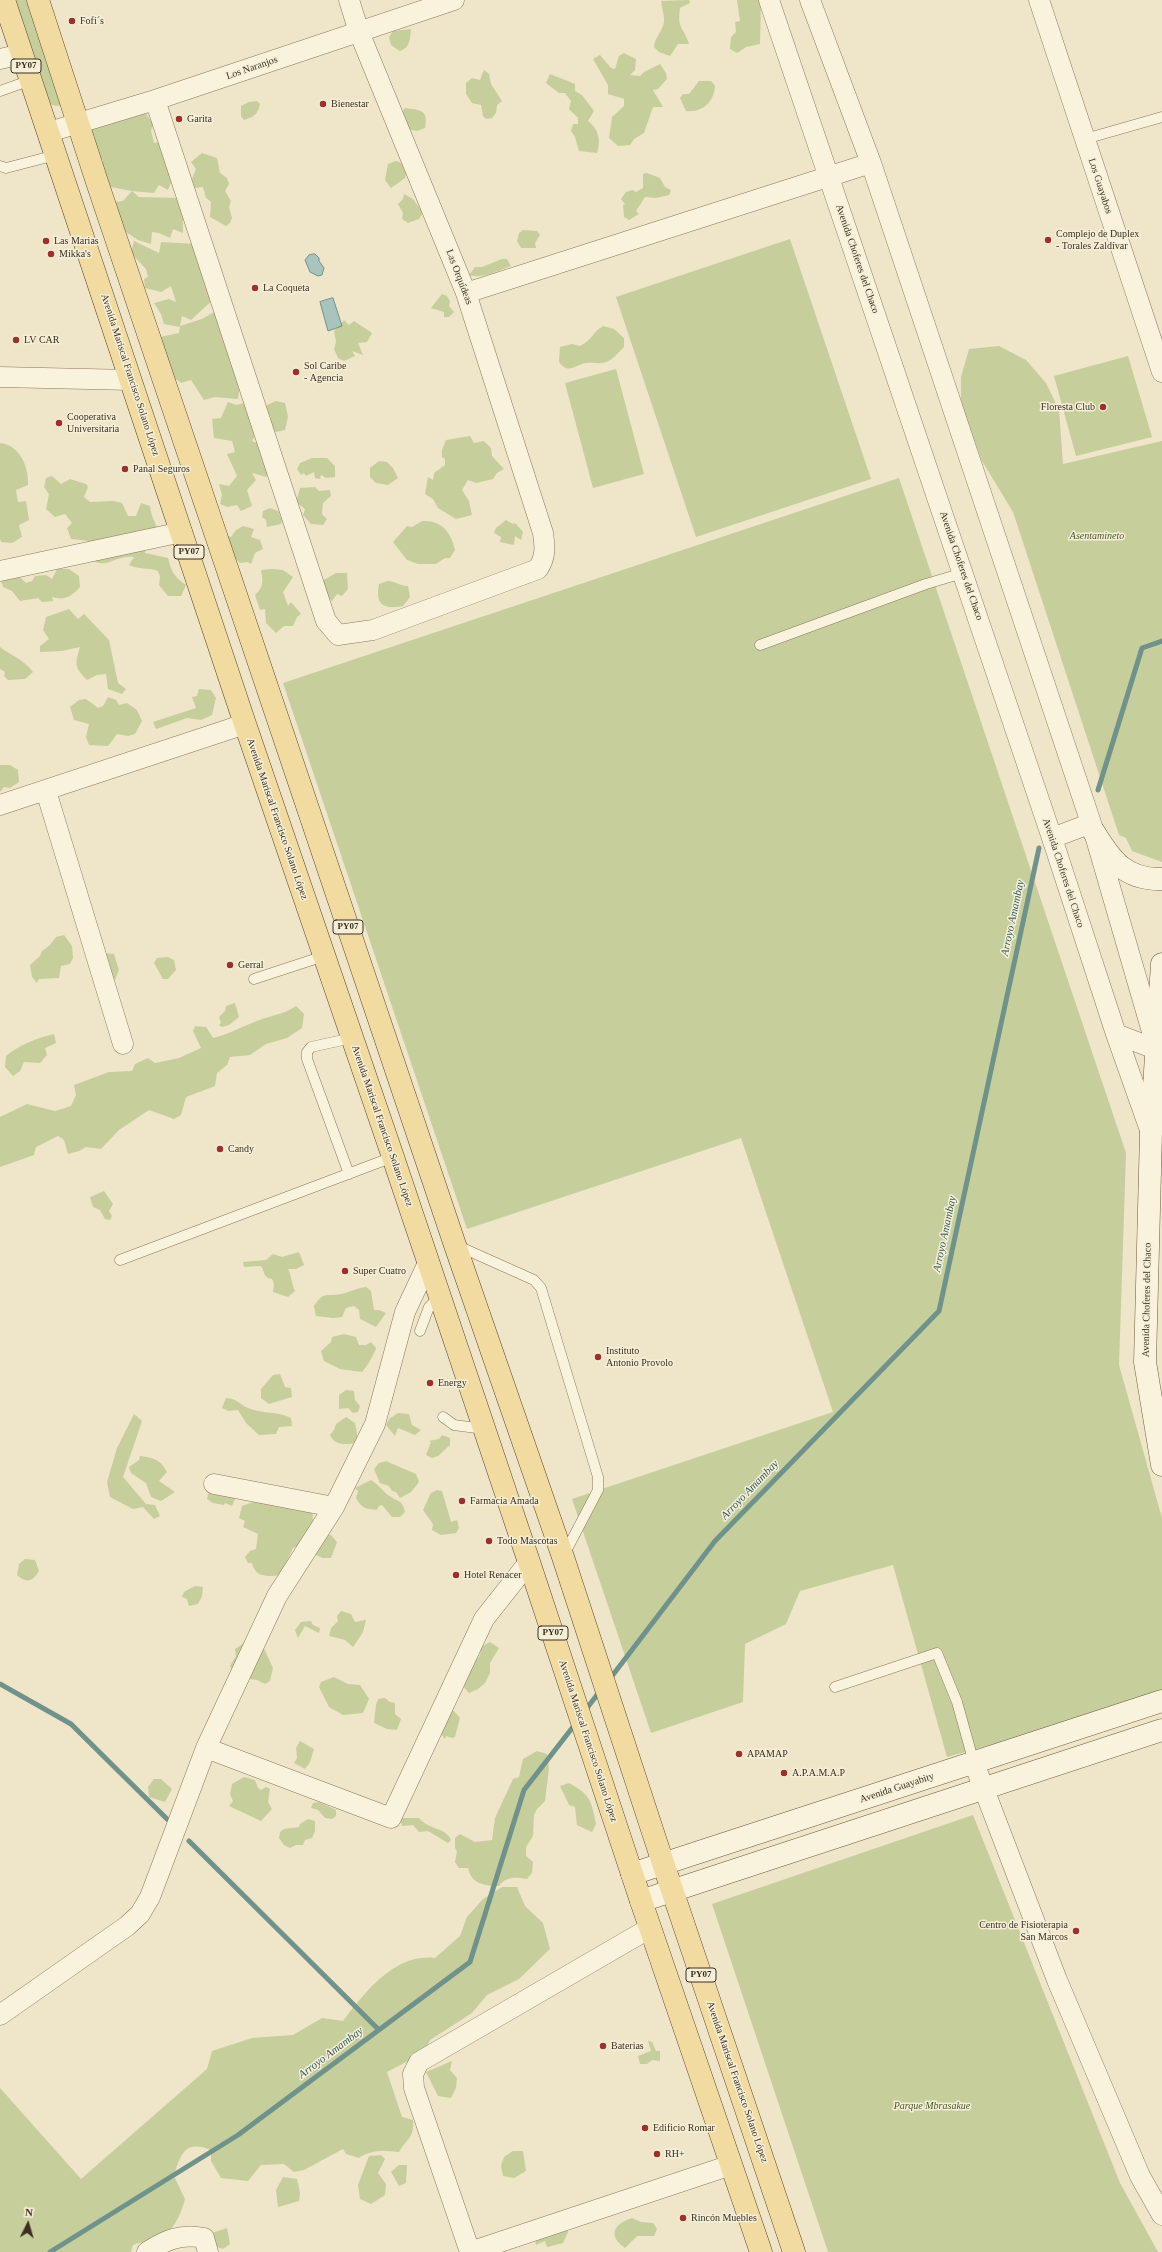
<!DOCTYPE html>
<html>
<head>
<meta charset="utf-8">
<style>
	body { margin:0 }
	#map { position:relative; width:1162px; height:2252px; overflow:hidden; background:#efe5c8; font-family:"Times New Roman",serif }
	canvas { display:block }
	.north { position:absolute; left:8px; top:2204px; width:40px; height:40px; -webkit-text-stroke:3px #f6efd8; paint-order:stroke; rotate:5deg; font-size:11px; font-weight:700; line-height:16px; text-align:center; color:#3c2f20 }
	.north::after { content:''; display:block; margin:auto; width:14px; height:18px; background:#3c2f20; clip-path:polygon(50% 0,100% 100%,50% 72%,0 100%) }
</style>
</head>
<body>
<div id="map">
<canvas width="1162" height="2252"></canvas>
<div class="north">N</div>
</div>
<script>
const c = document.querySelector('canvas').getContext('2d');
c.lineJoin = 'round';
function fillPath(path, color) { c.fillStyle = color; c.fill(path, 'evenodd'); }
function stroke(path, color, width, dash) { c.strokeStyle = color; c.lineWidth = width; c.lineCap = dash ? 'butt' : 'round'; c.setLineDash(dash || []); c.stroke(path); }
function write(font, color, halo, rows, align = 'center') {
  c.font = font + ' "Times New Roman",serif'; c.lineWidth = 3; c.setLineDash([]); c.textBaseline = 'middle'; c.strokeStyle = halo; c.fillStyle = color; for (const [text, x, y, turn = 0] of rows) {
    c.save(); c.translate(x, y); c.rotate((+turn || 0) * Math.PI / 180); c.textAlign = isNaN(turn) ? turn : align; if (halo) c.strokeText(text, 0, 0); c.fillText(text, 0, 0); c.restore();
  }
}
fillPath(new Path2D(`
	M14,0H28L61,105L58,106L52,105L48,101Z
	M689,0L690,3L680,8C677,29 683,26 689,44H678L670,56L659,52L654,47C655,38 660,34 663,26C666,18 662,10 661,1Z
	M737,0H761L760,44L746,47L737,53L730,49L731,37L736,32L735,22L740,21Z
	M411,29C410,39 410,48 400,51L391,45L389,37L393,31Z
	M624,53L636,59L635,70L630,75L640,76L644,72L660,64L666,73L667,79L658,89L653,90L663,107H653L644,133L634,139L630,145L618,146L609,138L612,117L624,106V99L608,94V85L593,59L600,55L611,68L615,69L619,56Z
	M484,70L489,74L491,84L502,101L497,105L496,113L492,118L486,119L483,116L481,105L472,103L466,94V83L472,78L480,80Z
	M550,74L575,84V91L582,95L594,111L588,121C599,129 601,141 597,153L579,151L575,137L571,131L573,124H578V118L569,109L571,101L565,93H559L546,83Z
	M699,81H711L715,86C714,102 702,113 686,111L680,98L683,94H689Z
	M257,101L260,104C258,114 254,117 244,120L241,116V106L249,102Z
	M405,108C419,110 429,109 425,128L417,131L404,128L399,116Z
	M144,111L153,124L151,131L154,143L159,142L166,166L175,173L168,190L159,185L154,193L132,191L139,197L179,198L183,215V233L173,229L170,238L159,233L152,232L151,244L138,240L120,228L115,202L123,201L132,191L106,186L101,173L103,160L94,153L95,137L87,128Z
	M202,153L217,158L220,173L227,178L229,184L225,191L231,201L229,207L232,218L230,223L226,226L210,217L211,202L206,198L203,187L195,188L192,179L196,169L191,162Z
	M396,161L404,164L407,170L405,178L391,188L385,180L388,164Z
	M647,173L660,178L665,187L671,190L669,195L656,198L645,197L636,211L639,214L629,220L624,217L623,205L625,204L621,199L626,192L633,190L636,192L643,188V174Z
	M404,194L413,199L423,213L419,219L408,223L402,219L403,213L398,204L403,199Z
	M523,230L537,231L540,235L535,243L536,248H521L517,241L519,233Z
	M790,239L871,479L696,537L616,297Z
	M134,241L159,253L161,242L196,244L216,297L191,320L182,316L180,326L202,319L216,311L241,374L238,399L215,397L204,400L191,380L181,383L169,374L160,337L179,333L180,327L164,324L161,314L154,303L169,299L176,302L171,286L161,292L145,288L144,279L148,277L146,269L131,253Z
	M502,259H507L511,266C497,271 483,279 469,275L475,267H482Z
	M442,294L447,296L450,301L449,306L454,312L449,317H444V312L431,308Z
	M344,320L349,325L354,321L372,333L367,342L358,343L363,355L352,351L355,356L344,361L338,358L334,349L336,342L334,331Z
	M603,326L614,329L624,338V347C619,352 610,363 602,363C597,364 592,362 586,363C574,365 569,375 559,362L560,347L572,344L580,346C593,339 592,333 603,326Z
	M999,346L1026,360L1046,383L1059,410L1063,464L1162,441V862L1132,851L1126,838L1119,835L1013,512L982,461L961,405V377L969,349Z
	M1128,356L1152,437L1076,456L1054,376Z
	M616,369L644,474L593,488L565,383Z
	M276,401L285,403L288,417L285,430L276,432L266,422L271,417L266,412L267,405Z
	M228,402L236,405L249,402L252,410L249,421L258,432L252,441L260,444L270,467L266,477L252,473L256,480L247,490L252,506L241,511L237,505L227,507L220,504L222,495L219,484L229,486L237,476L227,454L235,452L232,441L214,438L212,419L221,418Z
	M470,436L474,443L484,441L491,448L492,456L504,469L497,473L493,479L476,483L468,480L462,490L469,501L472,515L456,519L438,508L433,499L425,494L428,477L433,480L434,473L445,465V459L442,457V450L446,440Z
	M0,443C20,445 29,467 28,485L16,490L18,502L26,501L29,520L19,525L22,537L12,543L1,542L0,539Z
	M312,458H327L335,466V477L326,478L321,475L320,479L315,478L314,472L306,476L304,473L301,475L297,469L300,463Z
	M379,461L387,462L393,468L398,478L388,485L376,483L370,477V468Z
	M52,476L61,484L70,479L86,484L88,487L84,497L90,502L113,501L122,503L128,516H136L141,503L150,506C151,518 157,525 161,537L145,548V553L168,558C171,571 175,578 186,585L181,596H168L159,585L160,577L158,571C148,567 140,570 129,565L134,557C109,555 105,577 80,549L88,541L71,539L67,528L72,523L65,514L55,517L46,509L49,494L44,487L46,478Z
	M899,478L1126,1153L1119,1365L1162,1518V1698L947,1757L893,1565L800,1591L786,1624L745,1644L743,1702L651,1733L572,1499L833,1412L741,1138L467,1229L283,683Z
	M315,487L319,491L330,490L331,496L323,503L322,514L327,519L323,525L311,524L303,515L305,509L296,502L300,488Z
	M270,508L278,511L282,520L281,524L267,527L266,520L262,517L263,511Z
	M506,520L513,524L515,523L523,532L521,540L515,536L514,545L500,542L501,537L494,533L496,528Z
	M422,521C442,520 451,532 455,550L450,558H445L436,564H418L407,560L393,542L407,526L412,527Z
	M243,526L254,529L251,537L260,540L263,549L255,553L251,564L248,562L240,563L233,556L225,535L231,537L236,530Z
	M57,569H69L79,576L80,587C72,596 65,601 52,597L53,601L42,602L38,598L20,601L12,591L3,587L1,580L18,575L26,583L32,581L35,576L46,575L52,579Z
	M272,569L283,570L293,577L283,592L288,606L291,602L301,614L297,617L293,626H284L276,633L266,623L265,609L260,610L255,595C264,587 263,581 261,570Z
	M336,573H347L348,589L342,596L337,594L332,601L327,597L322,581Z
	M387,581C395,581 400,586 408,586L410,597L403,606C384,609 375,606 379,584Z
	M69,609L78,619L84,614L109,640L118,683L126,689L122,694L108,689L106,674L97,675L87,680C74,667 75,664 80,647L62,651L40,652V646L49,639L43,630L46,617Z
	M0,647C12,656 23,659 33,672L25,679L8,680L4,676L5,672L0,669Z
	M199,689L211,690L216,698L212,715L201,720L187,718L156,729L153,722L196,708L192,697L197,696Z
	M108,697L116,700L119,705L127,703L137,710L142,721L135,734L128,736L117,734L108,746L89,745L86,737L89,724L74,720L70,707L79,700L86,699L98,708L103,706Z
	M0,765H10L18,770L19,782L10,788L4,787L0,792Z
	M64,935L72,946L73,958L70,964L61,966L59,978L39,979L37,983L32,977L30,965L40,956L42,951L50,945L56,937Z
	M104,953L114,954L119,970L114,982Z
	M168,957L174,960L176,970L168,979H163L154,963L157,958Z
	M235,1003L239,1017L229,1025L222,1027L219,1025L221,1023L219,1017L225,1011L226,1006Z
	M296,1006L304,1014L302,1028L287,1038L266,1044L250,1055L230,1057L227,1065L217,1073L215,1086L186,1097L181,1115L174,1119L149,1110L119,1130L101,1149L86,1147L79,1151L68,1154L64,1140L58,1136L36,1147L34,1155L0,1167V1117L27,1104L55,1111L71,1106L76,1095L74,1085L109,1072L132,1071L135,1064L148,1058L155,1063L179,1058L201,1048L193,1031L195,1026L206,1027L213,1038C230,1034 245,1025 262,1019C276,1014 282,1015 296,1006Z
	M54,1034L56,1043L45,1048L47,1055L40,1063L24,1062L20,1071L13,1076L5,1067L6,1056C19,1045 37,1038 54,1034Z
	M104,1191L113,1204L109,1211L112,1216L110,1220L105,1219L100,1210L93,1207L90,1197Z
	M299,1252L304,1265L296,1269H288C292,1276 291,1283 295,1291L288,1297L273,1292L274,1284L272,1279C262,1277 266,1273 261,1266L244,1267L243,1262L266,1260L273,1254L282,1257Z
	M366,1287L371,1291L374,1310H379L386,1313L376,1327L360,1319L359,1310L354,1306L346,1308L342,1317L333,1318L316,1316L314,1306C324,1290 326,1297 341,1294C350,1292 356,1288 366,1287Z
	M344,1334L356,1337L359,1345H366L371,1342L376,1348C374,1355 366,1368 362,1372L340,1369L324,1361L321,1351L331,1342L332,1337Z
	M280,1374L285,1387L291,1388L292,1397L269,1404L261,1398V1389L273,1375Z
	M346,1390L354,1391L355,1400L360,1406L358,1412L353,1413L348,1408L339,1409V1395Z
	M226,1398C236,1398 239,1404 248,1408C262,1414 277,1411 291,1418L292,1426L279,1427L276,1434L259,1435L246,1423L238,1410L229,1411L222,1408Z
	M398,1413L409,1414L412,1425L421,1430L415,1435L398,1428L395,1436L386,1425L389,1419Z
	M134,1414L142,1421L123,1477L146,1504L155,1505L160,1516L154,1519L143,1507L133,1509L110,1497L107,1482L117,1448Z
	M346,1417L355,1423L358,1439L355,1443C345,1445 334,1445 330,1435L334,1430L336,1424Z
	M442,1435L450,1438V1445L438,1456L432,1458L426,1455L431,1442L429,1441L439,1439Z
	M140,1456C154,1458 160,1459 167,1472L159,1481L175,1492L161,1501L151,1497L146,1483L131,1473L129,1467L139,1460Z
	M386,1461L416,1474L419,1482L411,1492L400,1498L396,1492L392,1491L389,1486L380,1483L374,1469L379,1463Z
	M371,1480C378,1484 384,1493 391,1497C399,1502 403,1501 405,1512L400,1517H392L382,1505L379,1506L377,1510C366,1509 361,1508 356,1498L358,1491L355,1488Z
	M437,1490L442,1491L451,1522L457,1520L459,1528L456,1533L441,1535L432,1530L433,1524L423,1510L431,1493Z
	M215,1492L236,1496L232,1506L225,1503L224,1505L213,1503L207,1499L208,1494Z
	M253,1502L312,1505L313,1523L300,1545L293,1548L280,1575C266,1577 255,1577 252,1563H248L245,1557L250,1551L256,1549L258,1534L243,1527L245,1521L239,1518L242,1506Z
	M324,1535H331L337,1542L331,1558H323L314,1554Z
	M25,1559L35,1560L39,1571C33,1581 27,1584 17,1575L19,1564Z
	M195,1586L203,1587L202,1596L198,1604L189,1606L187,1599L182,1597L184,1592Z
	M341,1611L351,1614L355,1622L366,1620L363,1632L353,1647L345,1640L329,1636L331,1628L338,1621L337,1616Z
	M311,1621L313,1625L320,1628L319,1633L305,1626L298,1638L295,1630L301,1622Z
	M247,1641L263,1646L273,1668L270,1681L265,1684L257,1680L236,1677L230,1666L236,1656L235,1649Z
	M490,1642L499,1648L490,1663V1673L485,1683L478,1689L469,1693L461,1684C464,1678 467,1671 471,1666C476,1658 481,1659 481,1647Z
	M334,1677L348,1684L360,1685L369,1699L363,1713L343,1715L329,1707L319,1687L321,1682Z
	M385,1698L390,1702L395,1703V1714L401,1719L397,1730L387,1729L374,1723L376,1705L378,1699Z
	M449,1710L454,1711L460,1718L455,1737L452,1738L446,1736L445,1739L439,1732Z
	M300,1741L314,1749L310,1762L305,1769L294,1763L297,1758L296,1748Z
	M537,1751L547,1754L549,1768L545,1801L537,1809L534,1815L533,1836L526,1847V1856L533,1862L532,1873L527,1879C516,1877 506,1876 499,1886C485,1886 471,1884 468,1868H459L455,1862L457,1851L455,1848V1838L460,1834L475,1842L492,1840L495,1818L513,1779L519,1777L523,1759Z
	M244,1777L255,1780L258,1788L261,1790L266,1787L270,1789L268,1802L272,1809L261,1821L229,1806L233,1801L230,1794L232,1784Z
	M154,1779H161L172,1789L165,1802L149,1797L148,1787Z
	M569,1783C591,1795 591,1800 596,1824L592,1832L577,1825L575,1807L569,1805L560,1786Z
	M319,1802L336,1810V1816L332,1819L325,1818L318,1810L311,1808L313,1803Z
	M973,1815L1120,2183L1158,2252H828L712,1904Z
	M400,1818H419C428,1830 446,1827 451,1840L448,1843L428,1831L419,1832L413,1825L402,1826Z
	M308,1819L315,1821V1831L312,1838L305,1840L303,1845H296L290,1848L284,1845L279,1838L280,1832L284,1829L299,1827L300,1824Z
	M502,1887H517L525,1906L543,1923L550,1949L519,1979L487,1995L472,2013L430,2040L424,2052L417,2059L406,2062L387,2072L402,2117L413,2120C414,2139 407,2138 399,2152C385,2151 372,2149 359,2158L346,2154L343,2149L304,2170L294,2172L284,2164L261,2165L248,2181L221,2178L211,2161V2150C185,2139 180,2155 174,2176L185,2199C180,2217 172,2236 151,2241C144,2242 140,2242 133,2245L131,2252H0V2088L81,2179L207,2069L212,2051L252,2038L293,2035L322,2018L343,2021C365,1992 395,1953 435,1958L460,1936L467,1917L483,1899Z
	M648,2041L652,2042L656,2051H660V2061L652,2060L647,2064H640L638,2056L651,2051Z
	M452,2061L450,2070L457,2078L456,2088L451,2098L438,2096L426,2072Z
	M513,2151H523L526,2171L514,2178L503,2176L501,2166L504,2157Z
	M381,2155L385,2159L378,2173L386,2184L385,2195L371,2204L360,2199L358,2185L369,2156Z
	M399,2165H407L406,2183L399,2186L391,2172Z
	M283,2177L297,2179L300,2193L299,2201L278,2207L276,2190Z
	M632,2218L641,2222L653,2223L657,2229L654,2236H637L625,2248C607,2235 614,2224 632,2218Z
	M567,2226L568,2232L563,2243L547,2247L545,2241L536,2245L535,2238Z
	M227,2228L230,2244L223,2249L212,2245V2233Z`), '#c6ce9c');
const water = new Path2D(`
	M315,254L319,258V261L324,268L322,275L318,276L310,272L305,260L309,255Z
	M333,298L342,326L328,331L320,302Z`);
fillPath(water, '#a9c3bd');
stroke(water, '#6f928b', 1);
stroke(new Path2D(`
	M1098,790L1142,648L1162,641
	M609,1680L715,1541L939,1311L1039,848
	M0,1684L71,1724L167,1819
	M584,1712L600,1691
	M189,1841L379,2030
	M50,2252L238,2135L470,1962L524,1790L576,1723`), '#6f928b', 5);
const lane = new Path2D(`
	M0,91L31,80
	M1085,139L1162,117
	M0,166L6,168L56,155
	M760,645L926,584L963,573
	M254,979L324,956
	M349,1174L307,1059V1052L311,1047L352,1038
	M458,1246L534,1280L541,1288L598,1477V1490L564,1555
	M120,1260L393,1157
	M420,1331L429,1307L439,1297
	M443,1417L454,1425L484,1429
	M835,1687L937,1653L957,1702L974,1763`);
const street = new Path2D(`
	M769,0L1052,838L1116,1034L1151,1133
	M810,0L871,163L1094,832L1155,1042
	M1039,0L1162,372
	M0,59L22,54
	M155,100L326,621L338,635L373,630L538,569C546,557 545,547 543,533L466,293L359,32L349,0
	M49,132L155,100L454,0
	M466,293L871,163
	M0,377L131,380
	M0,571L182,532
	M46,791L123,1044
	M0,805L245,724
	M1052,838L1089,824
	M1116,1034L1158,1050H1162
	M214,1484L334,1507
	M206,1748L391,1818L484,1619L529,1562
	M974,1763L1057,1980L1140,2176L1162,2215
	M0,2015L127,1926L140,1914L150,1897L206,1748L277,1596L334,1507L375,1424L405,1312L428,1263
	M147,2252C166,2240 181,2233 204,2238L208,2252
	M470,2252L414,2088L413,2074L419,2062L650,1928
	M470,2252L731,2165`);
const secondary = new Path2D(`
	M1094,832C1111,860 1125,880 1162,879
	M1162,964L1151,1133L1145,1362L1162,1465
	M632,1874L1162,1701
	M641,1901L1162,1730`);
const primary = new Path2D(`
	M4,0L245,724L393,1157L529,1562L641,1901L761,2252
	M38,0L97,182L455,1245L563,1557L663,1863L794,2252`);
stroke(lane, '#8c775d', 11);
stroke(street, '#8c775d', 21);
stroke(secondary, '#6e5940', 23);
stroke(primary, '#5a4531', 23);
stroke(lane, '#f9f2dc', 10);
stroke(street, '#f9f2dc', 20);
stroke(secondary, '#f9f2dc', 22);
stroke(primary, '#f1dba1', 22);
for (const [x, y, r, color] of [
	[72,21,4,"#9b302c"],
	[323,104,4,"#9b302c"],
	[179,119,4,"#9b302c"],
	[1048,240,4,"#9b302c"],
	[46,241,4,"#9b302c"],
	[51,254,4,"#9b302c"],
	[255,288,4,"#9b302c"],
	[16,340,4,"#9b302c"],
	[296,372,4,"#9b302c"],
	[1103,407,4,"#9b302c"],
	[59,423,4,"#9b302c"],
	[125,469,4,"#9b302c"],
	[230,965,4,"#9b302c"],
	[220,1149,4,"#9b302c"],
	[345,1271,4,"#9b302c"],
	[598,1357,4,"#9b302c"],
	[430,1383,4,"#9b302c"],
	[462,1501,4,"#9b302c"],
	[489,1541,4,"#9b302c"],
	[456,1575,4,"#9b302c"],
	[739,1754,4,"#9b302c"],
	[784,1773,4,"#9b302c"],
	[1076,1931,4,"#9b302c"],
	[603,2046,4,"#9b302c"],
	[645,2128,4,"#9b302c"],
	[657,2154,4,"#9b302c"],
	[683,2218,4,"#9b302c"]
]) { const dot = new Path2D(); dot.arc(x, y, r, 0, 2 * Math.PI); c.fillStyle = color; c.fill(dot); stroke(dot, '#f6efd8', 1.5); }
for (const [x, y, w] of [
	[26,66,30],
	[189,552,30],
	[348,927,30],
	[553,1633,30],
	[701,1975,30]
]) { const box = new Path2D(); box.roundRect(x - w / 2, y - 7, w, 14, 3); c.fillStyle = '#f6efd8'; c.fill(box); stroke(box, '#3c2f20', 1); }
write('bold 9px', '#3c2f20', null, [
	["PY07",26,66],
	["PY07",189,552],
	["PY07",348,927],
	["PY07",553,1633],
	["PY07",701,1975]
]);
write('10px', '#3c2f20', '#f6efd8', [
	["Fofi´s",80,21],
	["Bienestar",331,104],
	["Garita",187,119],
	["Complejo de Duplex",1056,234],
	["- Torales Zaldívar",1056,246],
	["Las Marias",54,241],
	["Mikka's",59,254],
	["La Coqueta",263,288],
	["LV CAR",24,340],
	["Sol Caribe",304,366],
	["- Agencia",304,378],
	["Floresta Club",1095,407,"right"],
	["Cooperativa",67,417],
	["Universitaria",67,429],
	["Panal Seguros",133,469],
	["Gerral",238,965],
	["Candy",228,1149],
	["Super Cuatro",353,1271],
	["Instituto",606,1351],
	["Antonio Provolo",606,1363],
	["Energy",438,1383],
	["Farmacia Amada",470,1501],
	["Todo Mascotas",497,1541],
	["Hotel Renacer",464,1575],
	["APAMAP",747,1754],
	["A.P.A.M.A.P",792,1773],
	["Centro de Fisioterapia",1068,1925,"right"],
	["San Marcos",1068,1937,"right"],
	["Baterias",611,2046],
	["Edificio Romar",653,2128],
	["RH+",665,2154],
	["Rincón Muebles",691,2218]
], 'left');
write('10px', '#3c2f20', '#f6efd8', [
	["Los Naranjos",252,68,-19],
	["Los Guayabos",1100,186,72],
	["Avenida Choferes del Chaco",857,259,71],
	["Las Orquídeas",459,277,69],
	["Avenida Mariscal Francisco Solano López",130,375,72],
	["Avenida Choferes del Chaco",961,566,71],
	["Avenida Mariscal Francisco Solano López",277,819,71],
	["Avenida Choferes del Chaco",1063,873,72],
	["Avenida Mariscal Francisco Solano López",382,1126,71],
	["Avenida Choferes del Chaco",1147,1300,-89],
	["Avenida Mariscal Francisco Solano López",588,1741,72],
	["Avenida Guayabity",897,1788,-18],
	["Avenida Mariscal Francisco Solano López",737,2082,71]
]);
write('italic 10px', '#4a5827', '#f6efd8', [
	["Asentamineto",1097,536],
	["Parque Mbrasakue",932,2106]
]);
write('italic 11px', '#305c5a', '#f6efd8', [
	["Arroyo Amambay",1013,918,-78],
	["Arroyo Amambay",945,1234,-78],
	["Arroyo Amambay",750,1490,-46],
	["Arroyo Amambay",331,2053,-37]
]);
</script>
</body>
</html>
